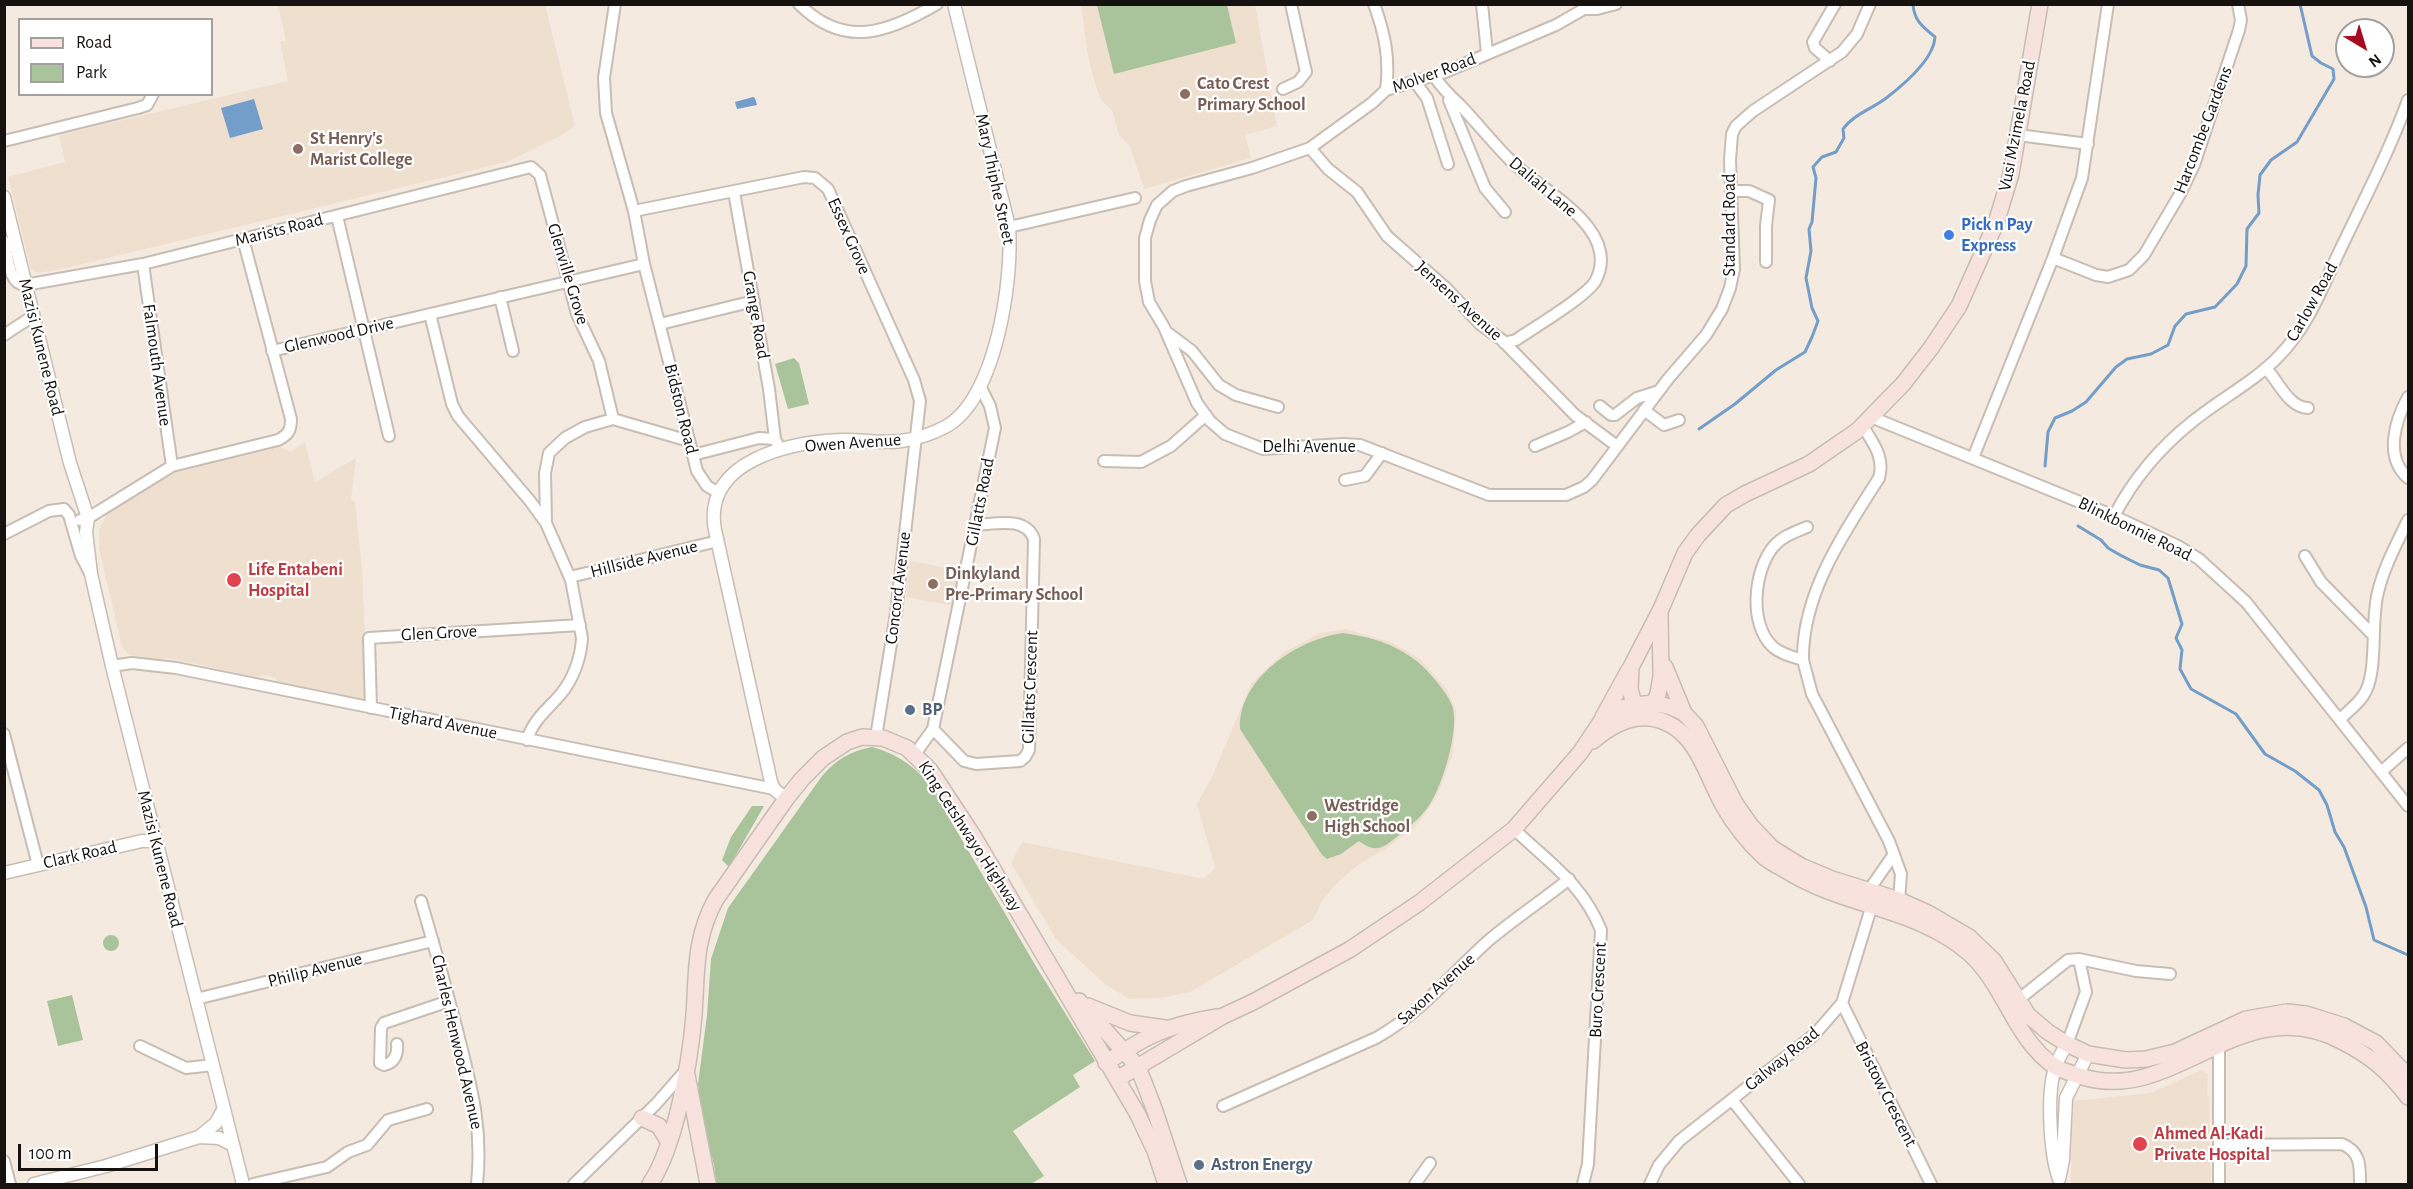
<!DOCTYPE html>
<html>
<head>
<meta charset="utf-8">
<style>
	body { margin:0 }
	#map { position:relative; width:2413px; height:1189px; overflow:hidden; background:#f5eae0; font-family:"Alegreya Sans",sans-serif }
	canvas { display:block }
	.frame { position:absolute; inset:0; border:6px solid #16120f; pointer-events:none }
	.legend { position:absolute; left:18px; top:18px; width:195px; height:78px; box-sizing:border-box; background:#fff; border:2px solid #a2a09f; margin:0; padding:8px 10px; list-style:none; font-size:18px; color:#16120f }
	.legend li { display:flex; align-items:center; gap:12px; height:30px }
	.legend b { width:30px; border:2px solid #a2a09f }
	.north { position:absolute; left:2335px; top:18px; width:60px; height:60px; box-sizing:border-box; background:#fff; border:2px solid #a2a09f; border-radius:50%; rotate:142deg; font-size:16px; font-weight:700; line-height:24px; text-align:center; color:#16120f }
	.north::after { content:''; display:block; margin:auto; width:21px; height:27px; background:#a50c21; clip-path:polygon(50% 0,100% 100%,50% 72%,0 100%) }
	.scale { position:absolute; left:18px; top:1144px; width:140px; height:27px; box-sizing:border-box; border:3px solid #16120f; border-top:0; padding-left:8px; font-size:18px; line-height:21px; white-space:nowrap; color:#16120f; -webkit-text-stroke:4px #fff; paint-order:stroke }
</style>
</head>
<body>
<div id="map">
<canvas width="2413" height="1189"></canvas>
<div class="frame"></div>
<ul class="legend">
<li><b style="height:8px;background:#f8e2dd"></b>Road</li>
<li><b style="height:16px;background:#a9c49a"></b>Park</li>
</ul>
<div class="north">N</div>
<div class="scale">100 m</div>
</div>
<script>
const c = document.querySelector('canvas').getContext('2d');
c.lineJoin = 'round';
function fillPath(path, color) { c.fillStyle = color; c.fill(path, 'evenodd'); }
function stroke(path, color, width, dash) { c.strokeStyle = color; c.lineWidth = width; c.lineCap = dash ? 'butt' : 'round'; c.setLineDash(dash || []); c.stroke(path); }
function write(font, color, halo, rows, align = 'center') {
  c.font = font + ' "Alegreya Sans",sans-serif'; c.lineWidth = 4.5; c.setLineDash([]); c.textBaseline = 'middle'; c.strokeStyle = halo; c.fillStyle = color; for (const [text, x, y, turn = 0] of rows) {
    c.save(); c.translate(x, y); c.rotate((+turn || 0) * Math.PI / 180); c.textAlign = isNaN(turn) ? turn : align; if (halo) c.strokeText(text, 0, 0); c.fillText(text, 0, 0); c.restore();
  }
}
fillPath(new Path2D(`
	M278,5H545L575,126L560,136L507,162L62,269L38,273L31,270L8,177L65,162L59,135L288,81L280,42L286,41Z
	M1081,5H1255L1277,126L1245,135L1251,158L1144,189L1130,146L1119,135L1112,110L1102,101L1096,87L1088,56Z
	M305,442L315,482L356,458L351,500L355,501L362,570L368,698L362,703L277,685L276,678L265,675L255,677L169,658L154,659L130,655L122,647L99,549V530L106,516L114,508L176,472L280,447L291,452Z
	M910,561L962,571L955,606L906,597Z
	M1345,629L1390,642L1407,651L1421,660L1447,690L1456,711L1453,753L1441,786L1431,806L1416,826L1387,848L1359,864L1334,886L1322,901L1313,920L1190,992L1161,998L1130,999L1106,985L1056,939L1011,863L1022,842L1204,879L1215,868L1197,804L1213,775L1251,684L1283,653L1320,633Z
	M2201,1070L2208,1074L2207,1095H2209L2211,1184H2071L2072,1101L2151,1093Z`), '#efdfcf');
fillPath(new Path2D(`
	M1097,5H1227L1236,43L1114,74Z
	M794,358L799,363L809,404L788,409L775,364Z
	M1343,633C1387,639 1417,653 1443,690C1448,697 1454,706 1454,715C1456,739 1442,787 1428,807C1420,818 1409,827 1398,836C1383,848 1376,854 1359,841L1341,854L1327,859L1322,855L1240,729C1238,678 1298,639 1343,633Z
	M872,747C895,753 911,764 928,782L1037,968L1095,1061L1073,1075L1080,1087L1013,1131L1044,1176L1031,1184H716L714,1165L702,1124L698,1084L707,1015L711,959L728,908L822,776C836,760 850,751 872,747Z
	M752,806H764L729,867L722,860L731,837Z
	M103 943a8 8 0 1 1 16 0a8 8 0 1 1-16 0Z
	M72,995L83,1040L58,1046L47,1001Z`), '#a9c49a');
fillPath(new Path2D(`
	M753,97L755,98L757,105L737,109L735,102Z
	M254,99L263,129L230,138L221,108Z`), '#739ec9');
stroke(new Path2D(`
	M1699,429L1735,404L1776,370L1805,352L1812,337L1818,321L1812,308L1806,278L1811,251L1809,229L1812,222L1816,178L1813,167L1822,157L1836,152L1844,138L1843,129C1853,115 1871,109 1885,99C1902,86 1934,59 1935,37C1923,27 1914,21 1913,4
	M2045,466L2048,432L2055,418L2072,411L2086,402L2116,367L2127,359L2151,354L2168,345L2175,326L2186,314L2215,307L2237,284L2246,266L2247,229L2259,213L2258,195L2260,175L2271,160L2297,142L2334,79L2333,69L2321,63L2312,56L2300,4
	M2078,526L2101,540L2108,548L2120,555L2140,565L2159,570L2168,578L2182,624L2176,638L2182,650L2180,669L2191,689L2236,714L2265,754L2295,771L2319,790L2327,805L2335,832L2344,847L2366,907L2374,940L2408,955`), '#739ec9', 3);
const minor = new Path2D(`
	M615,4L604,78L606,113L634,211L644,264L697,471L707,486L719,493
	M799,4C844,49 888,33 937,4
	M1374,4C1385,34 1390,59 1386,90
	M1482,4L1487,53
	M1616,4L1597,9H1584L1556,25L1445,72L1386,90L1372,103L1310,148L1252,168L1186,186L1173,191L1157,205L1150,220L1145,238V281L1149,302L1164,327L1197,403L1210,421L1225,434L1263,449L1343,444L1360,445L1489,495H1566L1584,487L1592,480L1668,379L1706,335L1722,309L1730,288L1734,269L1730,160L1732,134L1736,126L1753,111L1842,52L1857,34L1870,4
	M1830,61L1815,48L1813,42L1835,4
	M1434,76C1442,88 1450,96 1461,106C1478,124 1493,143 1510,160C1539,190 1622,227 1596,280C1588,296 1533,328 1516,340L1504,343
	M1415,82L1427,98L1448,164
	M1283,89L1298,82L1306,72L1291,4
	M1449,100L1485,188L1505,212
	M2018,135L2088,144
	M4,141L138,108L147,105L153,94
	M1310,148L1328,169L1357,192L1387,236L1446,288L1480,324L1502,340L1575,415L1617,446
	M1731,191H1749L1769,200L1766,226V262
	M734,192L769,389L775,439
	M634,211L804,177L815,178L828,189L914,380L920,401L896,613L876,737
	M337,216L389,436
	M1009,227L1135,198
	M4,241C8,255 8,284 25,285L143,264L531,167L540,175L577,314L599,361L613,419
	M2053,258L2096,275L2108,277L2129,270L2144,255L2180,194L2194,165L2239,30L2241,20L2238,4
	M143,264L172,466
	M500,297L513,351
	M430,314L452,404L458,416L530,501L546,523
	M660,324L754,301
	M1168,333L1192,351L1219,385L1236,395L1278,407
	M4,335L33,316
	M272,351L644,264
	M2266,368C2278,381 2289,408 2308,408
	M2408,397C2395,421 2384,457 2408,478
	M1600,406L1611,415H1615L1637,398L1659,391
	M1644,410L1664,425L1679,420
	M1871,417L2114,516L2178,546L2199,559L2246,602L2408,806
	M1535,446L1568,432L1586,422
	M693,455L759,438L775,439L777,443
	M1973,458L2053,258L2082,178L2108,4
	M1104,461L1141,462L1171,446L1206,415
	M1345,480L1365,476L1382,453
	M2114,516C2134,478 2158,449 2192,422C2220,399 2254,382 2279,356C2308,327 2323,286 2340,250C2364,200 2389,152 2408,100
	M80,520L88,518L172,466L278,440C288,435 291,431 291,419L243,239
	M1807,527C1795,532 1783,536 1774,546C1754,569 1748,624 1773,647C1781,654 1793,657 1803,660L1812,694L1889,841L1901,874L1899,900
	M4,534L49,511L64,509L69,515L81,556L90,573
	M2305,556L2321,582L2373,635
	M570,577L718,541
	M1803,660C1802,593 1844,533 1879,478C1885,457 1873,443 1862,425
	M112,666L132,663L176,668L774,789
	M371,708L369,638L580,625
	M2340,719C2347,712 2357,705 2363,696C2379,674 2370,621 2378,592C2384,567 2397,543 2408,520
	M933,729L964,761L976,764L1020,761L1025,757L1029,750L1034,539C1026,516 995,524 976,525
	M4,734L38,865
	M527,740C533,720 547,710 560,695C573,680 581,658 582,638L571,580L546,523L545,473L549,453L565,438L585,427L613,419L689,441
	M915,754L933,729L995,428L990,406L981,388
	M2381,772L2408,748
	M1514,829C1549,863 1582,883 1601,930L1588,1164L1583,1184
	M1869,890L1894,854
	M421,901C434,944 446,987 457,1030C471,1086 483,1126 477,1184
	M196,999L433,941
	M2018,1000L2068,960L2079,959L2136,971L2170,974
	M1842,1003L1931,1184
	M397,1044C398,1054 395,1063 384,1065L380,1063L381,1028L384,1023L449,1001
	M2067,1044L2086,992L2079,959
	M2219,1044V1184
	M140,1046L186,1068L213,1065
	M1732,1100L1799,1184
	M1223,1106L1376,1038C1422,1012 1449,976 1488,941C1514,919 1543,900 1569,879
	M2219,1145L2342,1144C2361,1152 2360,1166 2360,1184
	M4,1161L10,1184
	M253,1184L327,1167L348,1152L367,1145L388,1120L427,1109
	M574,1184L656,1104L685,1071
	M1415,1184L1430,1163
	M1650,1184L1659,1165L1679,1141L1815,1034L1842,1003L1872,905`);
const tertiary = new Path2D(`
	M4,197L70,463L88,518L86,532L91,574L112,666L243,1184
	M786,799L774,789L771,782L715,530C702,460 791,442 842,440C861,439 882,444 901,441C915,439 932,434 945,427C996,400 1013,280 1009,227L954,4
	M4,873L142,841H155
	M199,1137L216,1123L224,1108
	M2059,1179C2050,1154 2046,1090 2056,1066C2058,1058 2063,1051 2067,1044
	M2059,1179L2063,1160L2066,1098L2088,1054
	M34,1184L106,1166L199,1137L219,1138L233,1145`);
const secondary = new Path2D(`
	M1665,667L1684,713
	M1650,711L1658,694L1661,676L1660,615
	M1636,712L1630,689L1631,667L1661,609L1685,553L1698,535L1726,505L1745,494L1809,464L1857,431L1903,384L1931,348L1959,306L1996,223L2011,174L2040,4
	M1603,717L1629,670
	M1593,741C1614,723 1639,710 1667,723C1698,737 1707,777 1723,805C1733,823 1748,842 1764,857C1770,862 1778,866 1785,870C1843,907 1916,907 1969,953C2005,985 2014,1038 2054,1066C2062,1071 2074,1074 2083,1077C2177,1105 2241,987 2343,1042C2372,1057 2388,1071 2408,1097
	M1079,1001L1138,1067L1155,1111L1179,1184
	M1088,1006L1130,1023L1165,1028
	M1106,1063C1147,1035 1168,1025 1217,1017
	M687,1075L708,1184
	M1117,1079L1223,1016L1253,1002L1349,950L1419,903L1514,829L1580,753L1602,720L1618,709L1634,705L1654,703L1671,707L1684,713L1696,726L1735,803L1751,826L1772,848L1801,866L1832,879L1899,900L1928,913L1969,937L1994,961L2028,1015L2048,1032L2067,1044L2088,1054L2126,1060L2146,1059L2175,1052L2246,1019L2287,1012L2306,1014L2344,1026L2376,1043L2408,1076
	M642,1118L659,1126L669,1143
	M650,1184C676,1145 690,1062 694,1015C697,973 694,938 716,899L786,799L802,779L823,758L847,742L862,737L883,738L907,748L930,770L974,837L1137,1113L1155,1151L1166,1184`);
stroke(minor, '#c7bdb3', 14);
stroke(tertiary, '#c7bdb3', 15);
stroke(secondary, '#c7bdb3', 18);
stroke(minor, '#fff', 10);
stroke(tertiary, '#fff', 12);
stroke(secondary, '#f8e2dd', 15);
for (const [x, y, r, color] of [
	[1185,94,6,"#8d6e63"],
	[298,149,6,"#8d6e63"],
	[1949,235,6,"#3f7fe0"],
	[234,580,8,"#e0444e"],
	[933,584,6,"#8d6e63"],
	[910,710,6,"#5c6f8a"],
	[1312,816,6,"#8d6e63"],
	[2140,1144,8,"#e0444e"],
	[1199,1165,6,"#5c6f8a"]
]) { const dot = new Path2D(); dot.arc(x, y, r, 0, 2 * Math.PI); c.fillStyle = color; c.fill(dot); stroke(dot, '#fff', 2); }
write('18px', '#16120f', '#fff', [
	["Molver Road",1434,73,-20],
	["Vusi Mzimela Road",2017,126,-79],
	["Harcombe Gardens",2203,130,-69],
	["Mary Thiphe Street",995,179,78],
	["Daliah Lane",1543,187,40],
	["Standard Road",1730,225,-90],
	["Marists Road",279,230,-14],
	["Essex Grove",849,236,66],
	["Glenville Grove",568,274,73],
	["Jensens Avenue",1459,301,42],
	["Carlow Road",2312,302,-61],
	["Grange Road",756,315,80],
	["Glenwood Drive",339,335,-13],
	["Mazisi Kunene Road",41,347,76],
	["Falmouth Avenue",157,365,82],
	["Bidston Road",681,409,76],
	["Owen Avenue",853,443,-4],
	["Delhi Avenue",1309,447],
	["Gillatts Road",980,502,-79],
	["Blinkbonnie Road",2135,529,26],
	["Hillside Avenue",644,559,-14],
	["Concord Avenue",898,588,-83],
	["Glen Grove",439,633,-3],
	["Gillatts Crescent",1030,687,-88],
	["Tighard Avenue",443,723,11],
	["King Cetshwayo Highway",970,836,57],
	["Clark Road",80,855,-13],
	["Mazisi Kunene Road",160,859,76],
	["Philip Avenue",315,970,-14],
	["Saxon Avenue",1436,989,-42],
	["Buro Crescent",1598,990,-87],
	["Charles Henwood Avenue",457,1042,77],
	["Galway Road",1782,1059,-39],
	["Bristow Crescent",1886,1094,63]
]);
write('bold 18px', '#785e54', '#fff', [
	["Cato Crest",1197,84],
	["Primary School",1197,105],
	["St Henry's",310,139],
	["Marist College",310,160],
	["Dinkyland",945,574],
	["Pre-Primary School",945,595],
	["Westridge",1324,806],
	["High School",1324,827]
], 'left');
write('bold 18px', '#366cbe', '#fff', [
	["Pick n Pay",1961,225],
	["Express",1961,246]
], 'left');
write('bold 18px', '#be3a42', '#fff', [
	["Life Entabeni",248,570],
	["Hospital",248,591],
	["Ahmed Al-Kadi",2154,1134],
	["Private Hospital",2154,1155]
], 'left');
write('bold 18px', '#4e5e75', '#fff', [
	["BP",922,710],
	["Astron Energy",1211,1165]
], 'left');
</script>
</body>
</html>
